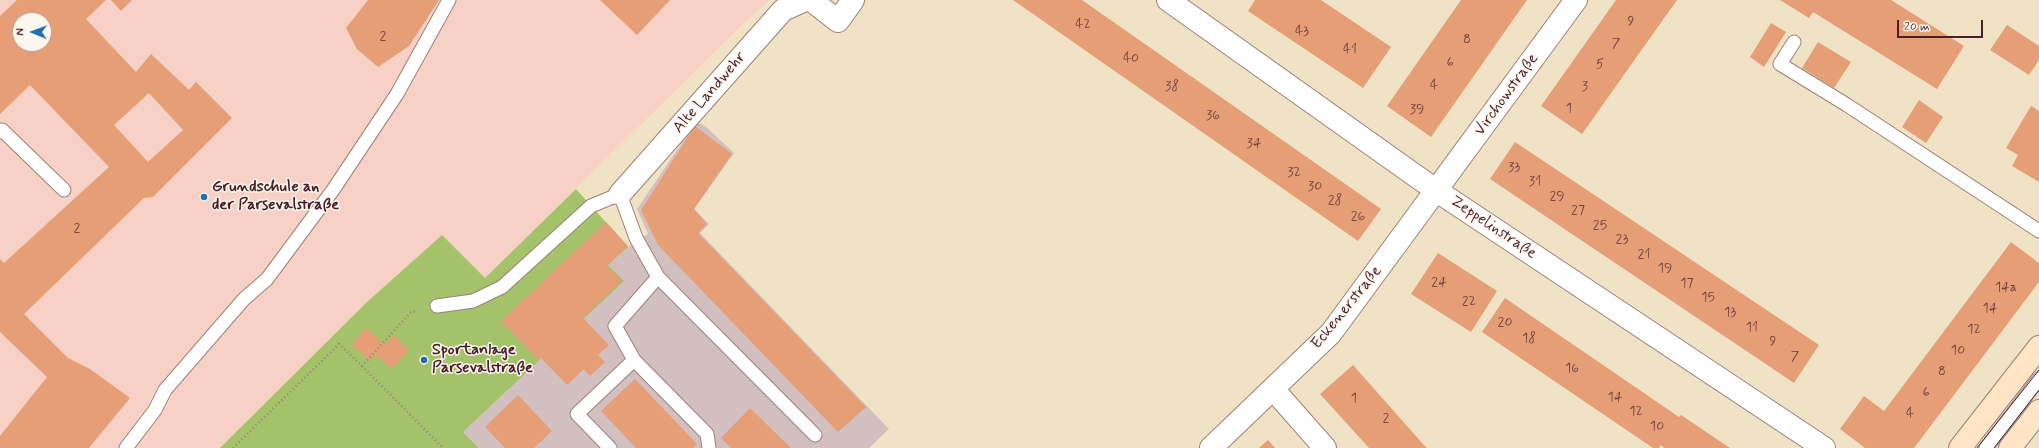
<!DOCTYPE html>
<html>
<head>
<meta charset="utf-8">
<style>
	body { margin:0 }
	#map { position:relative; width:2039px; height:448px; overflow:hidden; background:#f0e3c5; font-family:Mynerve,sans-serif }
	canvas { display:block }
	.north { position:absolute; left:12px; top:12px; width:40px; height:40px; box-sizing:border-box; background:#fbf7ec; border:1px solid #b4a19f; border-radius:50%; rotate:271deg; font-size:11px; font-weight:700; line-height:16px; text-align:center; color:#4a1f2b }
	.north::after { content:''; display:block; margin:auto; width:14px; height:18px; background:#1f6fb2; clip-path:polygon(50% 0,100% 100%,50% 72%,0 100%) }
	.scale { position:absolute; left:1897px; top:20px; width:86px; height:18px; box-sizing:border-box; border:2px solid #4a1f2b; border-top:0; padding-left:5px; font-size:12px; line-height:14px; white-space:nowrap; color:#4a1f2b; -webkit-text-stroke:3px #fbf7ec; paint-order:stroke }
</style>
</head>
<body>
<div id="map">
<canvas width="2039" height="448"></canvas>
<div class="north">N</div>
<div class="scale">20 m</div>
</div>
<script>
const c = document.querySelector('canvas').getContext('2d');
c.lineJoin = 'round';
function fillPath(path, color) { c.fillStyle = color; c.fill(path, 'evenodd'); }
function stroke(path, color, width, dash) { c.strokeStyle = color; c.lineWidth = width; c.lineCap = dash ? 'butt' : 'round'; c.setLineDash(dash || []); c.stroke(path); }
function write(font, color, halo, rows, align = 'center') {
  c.font = font + ' Mynerve,sans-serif'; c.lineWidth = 3; c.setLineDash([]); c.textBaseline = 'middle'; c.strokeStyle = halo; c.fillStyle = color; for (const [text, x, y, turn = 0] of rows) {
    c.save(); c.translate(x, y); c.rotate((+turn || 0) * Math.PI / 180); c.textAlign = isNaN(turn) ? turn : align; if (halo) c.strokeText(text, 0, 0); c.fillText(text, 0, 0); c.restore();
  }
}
fillPath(new Path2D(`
	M0,0H770L748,19L485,278L442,235L366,303L220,448H0ZM20,20H44V44H20Z`), '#f7d1c6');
fillPath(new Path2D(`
	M696,122L705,126L734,153L694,209L709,224L700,233L889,429L869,448H479L463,432L623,281L608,265L628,247L648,234L637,209Z`), '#d2bfbf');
fillPath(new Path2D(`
	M576,189L628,247L608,265L624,281L463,432L479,448H220L366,303L442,235L485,278Z`), '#a3c26a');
fillPath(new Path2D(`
	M17,0H106L86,19L136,72L151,54L189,90L196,82L232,118L153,197L144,198L24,314L68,358L90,369L130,398L89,448H0V436L47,377L0,332V259L4,263L109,167L30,85L0,114V16ZM20,20H44V44H20ZM149,93L183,130L148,162L114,125Z
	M111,0H132L121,11Z
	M368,0H439L409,46L378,67L357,49L346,28Z
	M600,0H670L637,35Z
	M1013,0H1082L1381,209L1358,241Z
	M1255,0H1321L1391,47L1363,88L1248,11Z
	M1461,0H1527L1431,137L1387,106Z
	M1616,0H1677L1582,134L1541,106Z
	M1780,0H1891L1964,46L1937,89L1813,12L1809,18Z
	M1771,23L1786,32L1764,67L1750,57Z
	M2007,25L2039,46V60L2029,75L1990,50Z
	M1818,42L1851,62L1834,88L1802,68Z
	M1919,100L1943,117L1926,143L1902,127Z
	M2031,106L2039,111V182L2012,166L2018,155L2006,148Z
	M695,126L732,154L694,209L707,224L698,233L866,407L838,432L658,245L641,210Z
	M1515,142L1819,345L1794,383L1490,179Z
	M606,222L628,246L607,266L622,281L583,318L609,345L598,355L605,362L590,376L584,369L567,385L541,358L538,360L501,321Z
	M2011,242L2039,263V282L1914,448H1865L1840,429L1864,396L1884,411Z
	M1438,253L1497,291L1471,332L1411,294Z
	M1505,298L1679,417L1681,415L1730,448H1664L1661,445L1659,448H1653L1482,332Z
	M366,328L385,345L393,335L409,350L392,369L375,354L370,361L352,345Z
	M1353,365L1423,444L1427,448H1369L1320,394Z
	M635,379L697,444L693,448H636L601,411Z
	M518,395L552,431L534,448H505L485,427Z
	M750,408L791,448H731L721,438Z
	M1268,440L1275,448H1259Z`), '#e69e77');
const service = new Path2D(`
	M1794,42L1780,64L1847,105L2039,231
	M0,132L2,130L64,190
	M658,277L815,435
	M437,306L473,301L502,287L591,206L620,194L636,238L658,277L615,326L634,360L577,414L610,448
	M634,360L707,434L709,448
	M126,448L155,410L165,390L244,299L267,279L333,190L397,94L449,0
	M1986,448L2039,379`);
const minor = new Path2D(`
	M811,0L838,21L853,0
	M1168,0L1437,191L1824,448
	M620,194L783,10L805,0
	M1273,389L1325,448
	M1211,448L1331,333L1576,0`);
const secondary = new Path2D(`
	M1960,448L2039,347
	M2010,448L2039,411`);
stroke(service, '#9d8178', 15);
stroke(minor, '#9d8178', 24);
stroke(secondary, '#9d8178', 24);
stroke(new Path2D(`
	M362,366L443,448
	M233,448L339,344L362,366L411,312L417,311`), '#9d8178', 2.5, [1, 3]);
stroke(service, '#fff', 13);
stroke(minor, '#fff', 22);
stroke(secondary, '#ffe4c6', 22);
stroke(new Path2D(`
	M1977,448L2039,370
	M1994,448L2039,390`), '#4a1f2b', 1);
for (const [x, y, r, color] of [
	[204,197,4,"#1f6fb2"],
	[424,360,4,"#1f6fb2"]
]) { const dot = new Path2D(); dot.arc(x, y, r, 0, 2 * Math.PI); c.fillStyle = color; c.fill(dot); stroke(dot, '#fbf7ec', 1.5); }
write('14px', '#713f3e', null, [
	["9",1631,22],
	["42",1083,25],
	["43",1302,32],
	["2",383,37],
	["8",1467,40],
	["7",1616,44],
	["41",1350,50],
	["40",1131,59],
	["6",1450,63],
	["5",1600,65],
	["4",1434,86],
	["38",1172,87],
	["3",1585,87],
	["1",1569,109],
	["39",1417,110],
	["36",1213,116],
	["34",1254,144],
	["33",1514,168],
	["32",1294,173],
	["31",1535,182],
	["30",1315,187],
	["29",1557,197],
	["28",1335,201],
	["27",1578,211],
	["26",1358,217],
	["25",1600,226],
	["2",77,229],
	["23",1622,240],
	["21",1644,255],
	["19",1665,269],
	["24",1439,283],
	["17",1687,284],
	["14a",2006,288],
	["15",1708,298],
	["22",1469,302],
	["14",1990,309],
	["13",1730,313],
	["20",1505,323],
	["11",1752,328],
	["12",1974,330],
	["18",1529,339],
	["9",1773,342],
	["10",1958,351],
	["7",1795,357],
	["16",1572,369],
	["8",1942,372],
	["6",1926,393],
	["14",1615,398],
	["1",1354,399],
	["12",1636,412],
	["4",1910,414],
	["2",1386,419],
	["10",1657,427]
]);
write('16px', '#4a1f2b', '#fbf7ec', [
	["Alte Landwehr",710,93,-49],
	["Virchowstraße",1507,95,-54],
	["Zeppelinstraße",1493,228,34],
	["Eckenerstraße",1347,308,-51]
]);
write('bold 16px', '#4a1f2b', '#fbf7ec', [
	["Grundschule an",212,188],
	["der Parsevalstraße",212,206],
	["Sportanlage",432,351],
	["Parsevalstraße",432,369]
], 'left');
</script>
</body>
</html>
